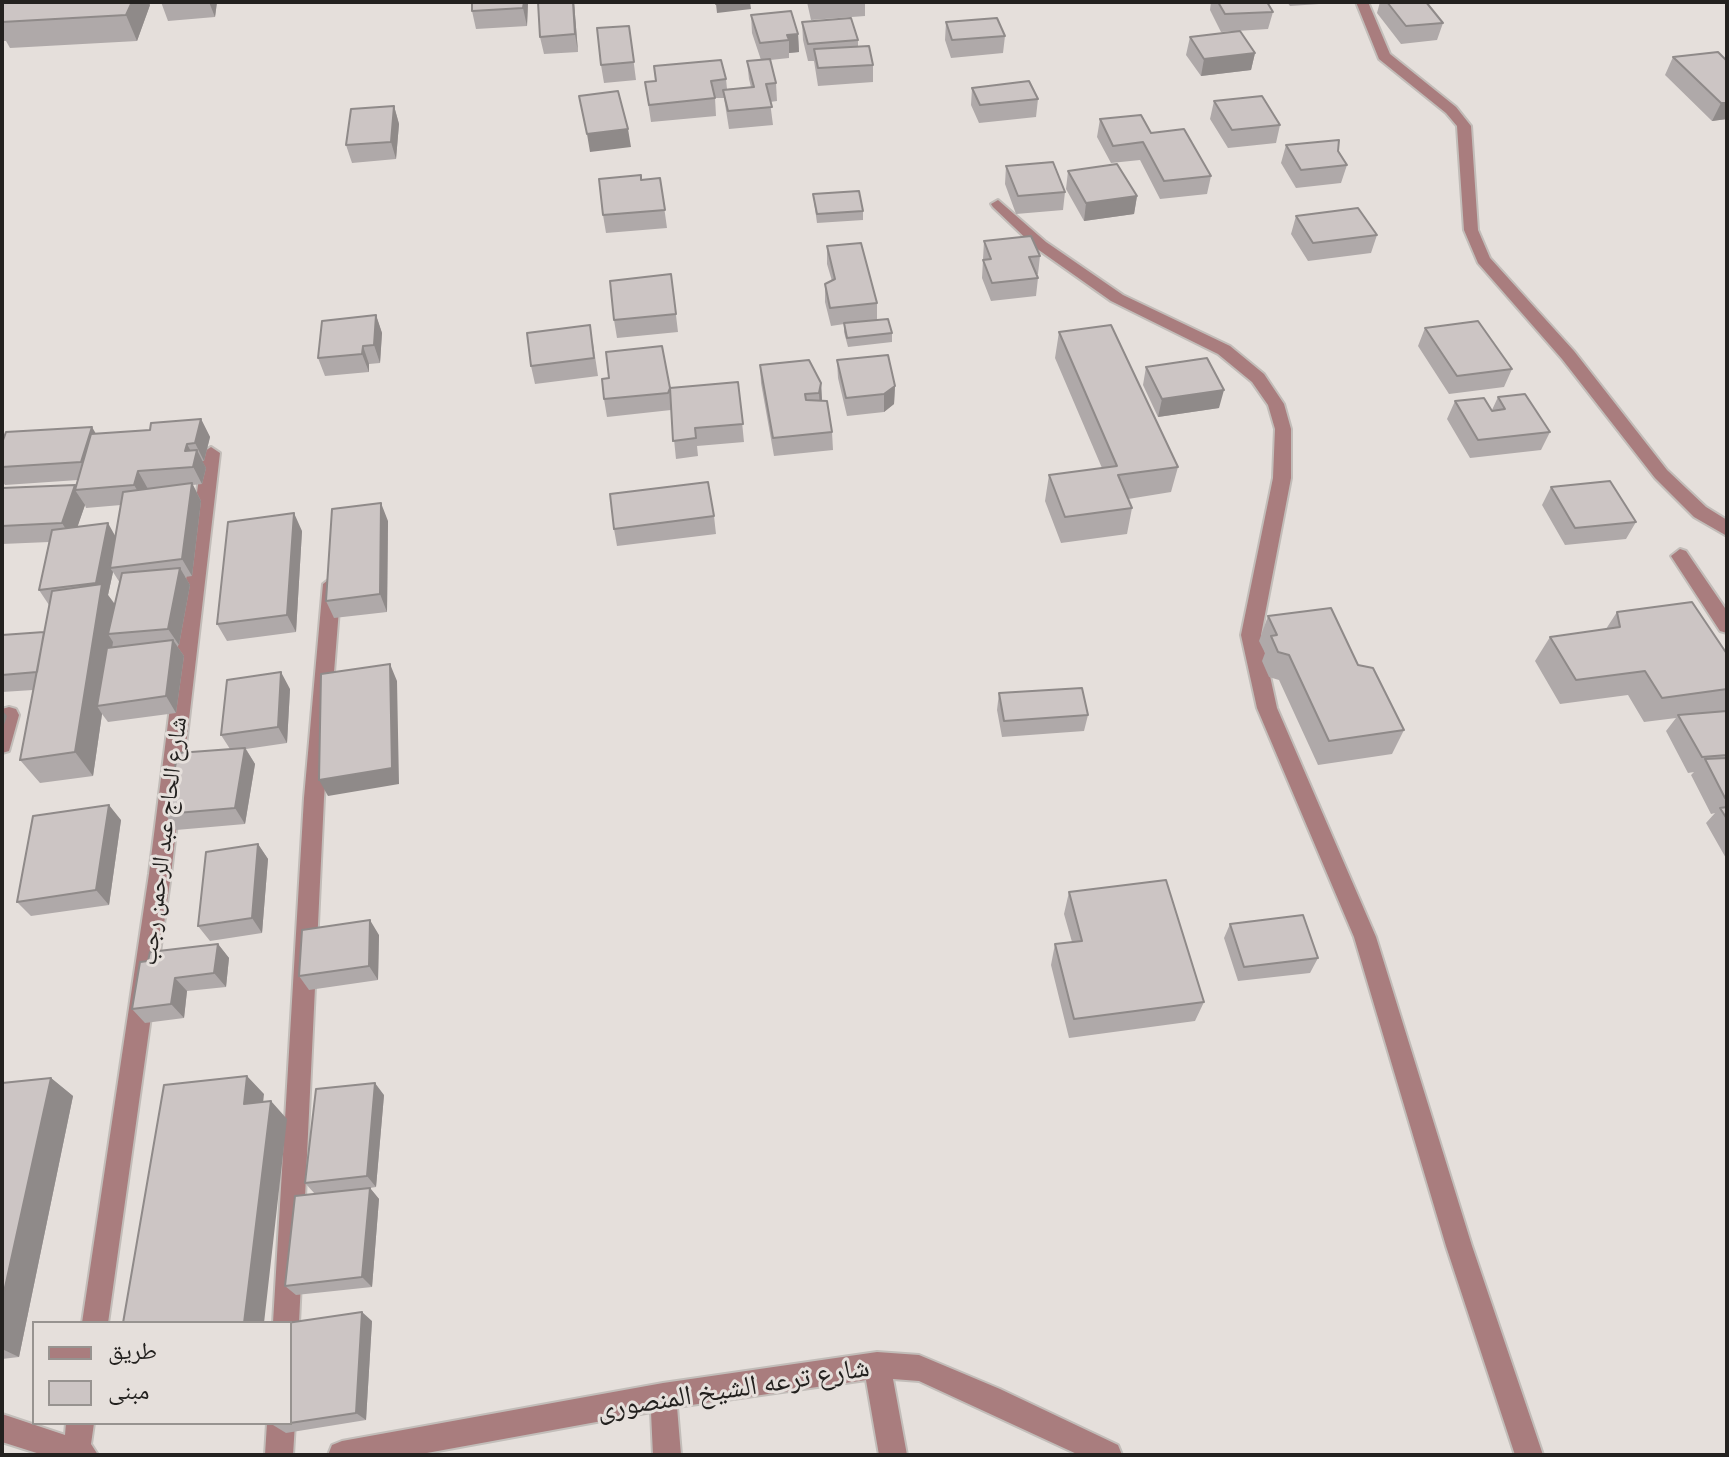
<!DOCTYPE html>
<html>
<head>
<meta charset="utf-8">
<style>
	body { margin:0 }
	#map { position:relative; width:1729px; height:1457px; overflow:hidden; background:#e5dfdb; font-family:Ubuntu,"Noto Naskh Arabic",sans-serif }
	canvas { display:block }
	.frame { position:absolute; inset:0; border:4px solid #23211f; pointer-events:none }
	.legend { position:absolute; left:32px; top:1321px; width:260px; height:104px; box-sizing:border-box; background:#e5dfdb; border:2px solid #979390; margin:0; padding:10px 14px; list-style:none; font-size:24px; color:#23211f }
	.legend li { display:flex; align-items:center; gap:16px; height:40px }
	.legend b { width:40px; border:2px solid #979390 }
</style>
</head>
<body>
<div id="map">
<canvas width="1729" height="1457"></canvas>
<div class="frame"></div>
<ul class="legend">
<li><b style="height:10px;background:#a97d7e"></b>طريق</li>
<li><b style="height:22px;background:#ccc5c4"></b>مبنى</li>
</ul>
</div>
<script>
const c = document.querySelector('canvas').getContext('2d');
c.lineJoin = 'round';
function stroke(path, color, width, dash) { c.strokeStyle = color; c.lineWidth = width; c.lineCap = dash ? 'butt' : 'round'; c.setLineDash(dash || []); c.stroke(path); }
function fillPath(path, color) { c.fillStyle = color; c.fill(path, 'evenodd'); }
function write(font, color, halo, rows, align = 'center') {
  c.font = font + ' Ubuntu,"Noto Naskh Arabic",sans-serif'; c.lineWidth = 6; c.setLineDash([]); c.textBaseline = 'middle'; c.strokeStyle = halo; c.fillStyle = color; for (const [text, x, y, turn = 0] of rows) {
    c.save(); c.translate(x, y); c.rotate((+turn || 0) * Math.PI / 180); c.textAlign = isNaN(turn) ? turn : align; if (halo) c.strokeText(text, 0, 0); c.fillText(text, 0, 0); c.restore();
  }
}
const minor = new Path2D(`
	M1356,2H1368L1390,54L1456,107L1471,126L1478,230L1490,258L1574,351L1667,470L1706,507L1727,520V536L1694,517L1655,478L1562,359L1478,263L1464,230L1457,126L1446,113L1379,59Z
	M998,200L1046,242L1123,295L1230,346L1264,374L1284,404L1291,429V478L1261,635L1277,708L1376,937L1472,1246L1543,1455H1515L1446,1246L1354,937L1257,708L1241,635L1273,478L1275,429L1268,405L1252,382L1218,354L1111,301L1036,248L993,207L991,204Z
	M211,447L220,453L171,874L108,1323H82L149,874L202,453Z
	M1680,549L1686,551L1727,611V633L1720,631L1671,556Z
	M332,577L341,584L324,798L299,1323L295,1332L290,1334V1323H273L304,798L323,584Z
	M9,707L16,709L19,715L9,751L2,753V709Z
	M877,1352L919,1355L1000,1389L1118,1445L1122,1455H1079L919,1381L893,1379L907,1455H879L866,1380L677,1407L681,1455H653L651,1412L416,1455H328L332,1445L342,1441L663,1383Z
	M290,1413L295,1423L293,1455H265L267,1423H290Z
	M2,1414L65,1435L66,1423H94L91,1444L98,1455H43L2,1442Z`);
stroke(minor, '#c2bdb9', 4);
fillPath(minor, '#a97d7e');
fillPath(new Path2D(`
	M2,2L150,5L137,41L10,48L6,41H2Z
	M161,2H217L215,17L168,21Z
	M472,2H528L527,26L476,29L472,11Z
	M538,2H574L578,52L544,54L540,37Z
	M622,2H650L623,4Z
	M807,2H865V16L811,20Z
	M1211,2H1267L1273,12L1268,29L1221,32L1210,10Z
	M1287,2H1320L1319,4L1290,6Z
	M1380,2H1426L1443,23L1437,40L1401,44L1377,13Z
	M751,15L798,34L799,52L789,53V58L770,60L776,83L777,101L770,102L773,125L729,129L724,98H715L716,116L651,122L645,82L726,79L727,89L751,87L749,79L747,61L761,60L752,33Z
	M802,22L858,40V46L873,65V82L818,86L814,61H808L803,40Z
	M946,22L1005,36L1003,53L951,58L945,40Z
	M629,26L636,80L604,83L601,65Z
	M1190,37L1255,53L1251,70L1201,76L1186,55Z
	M1718,52L1727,119L1712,121L1665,75L1673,57Z
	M972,88L1038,99L1036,117L979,123L971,105Z
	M1214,101L1280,125L1276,143L1228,148L1210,119Z
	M394,106L399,124L396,159L352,163L346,145Z
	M1100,119L1151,133L1211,176L1207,194L1160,199L1140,160L1111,163L1097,137Z
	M1286,145L1347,165L1341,183L1296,188L1281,163Z
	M1006,166L1065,192L1063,210L1016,214L1005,184Z
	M1068,171L1137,196L1134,214L1084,221L1066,189Z
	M660,178L667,228L606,233L603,215L641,180Z
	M813,194L863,211V220L817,223Z
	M1296,216L1377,235L1371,253L1308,261L1291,234Z
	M984,241L1040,256L1038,274H1037L1038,278L1036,296L991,301L982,278Z
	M827,246L877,303V320L892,333V342L848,347L844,332V324L831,326L825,302V284L832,281L827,264Z
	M671,274L678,332L617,338L614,320Z
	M376,315L382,333L380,363L369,364V372L325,376L318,358Z
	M1425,328L1512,369L1504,387L1449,394L1418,346Z
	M1059,332L1178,467L1171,492L1128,499L1132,508L1127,534L1061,543L1045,501L1049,475L1102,468L1055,358Z
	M593,343L598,376L535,384L531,366Z
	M837,360L895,386L894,404L884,412L847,416L838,378Z
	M760,365L821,383L822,401L832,432L833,450L774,456L761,383Z
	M1146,367L1219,408L1158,417L1143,385Z
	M738,382L744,442L697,446L698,456L676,459L671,410L607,417L604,399L670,388Z
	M1498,397L1550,432L1541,450L1470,458L1447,419L1455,401L1492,410Z
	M201,419L210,437L204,461H202L206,468L202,484L193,485L201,501L192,576L185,577L190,585L179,645L177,646L184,656L176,713L108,722L102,714L93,776L40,783L20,760L33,690L2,692V635L44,632L49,605L39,590L49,542L2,544V488L75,485L76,487L78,480L5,485L2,481V443L150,430ZM85,505L86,508L121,505L116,536L77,527ZM113,572L120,583L115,604L108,595Z
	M1551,487L1636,522L1626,539L1565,545L1542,505Z
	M714,516L716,534L617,546L614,529Z
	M388,521L387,612L334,618L326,601Z
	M302,531L296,632L227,641L217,624Z
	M1617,612L1727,654V860L1706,823L1715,813L1711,814L1691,775L1694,772L1688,773L1666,731L1676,718L1644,722L1628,695L1560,704L1535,661L1550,637L1606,629Z
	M1268,616L1358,665L1404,730L1392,754L1318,765L1279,680L1269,677L1262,661L1265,653L1259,641Z
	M290,689L287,743L246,749L255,764L245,824L176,830L165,814L230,749L221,735Z
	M999,693L1088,715L1084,731L1002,737L997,710Z
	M121,820L109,905L31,916L17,902Z
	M258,844L268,859L262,933L210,941L198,926Z
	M1069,892L1204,1002L1195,1021L1069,1038L1051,965L1055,944L1072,942L1064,914Z
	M1230,924L1318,958L1310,973L1238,981L1224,938Z
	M379,935L378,980L309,990L299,976Z
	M218,944L229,958L226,987L187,991L184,1018L145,1023L132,1009L148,961Z
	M51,1078L73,1096L19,1357L2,1359V1083Z
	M384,1095L376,1187L370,1188L379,1199L372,1287L296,1295L285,1286L315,1194L305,1183Z
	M372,1321L366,1420L286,1433L273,1425Z`), '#afa9a9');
fillPath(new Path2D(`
	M132,2H149L150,5L137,41L126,15Z
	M209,2H217L215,17Z
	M524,2H528L527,26L523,8Z
	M573,2H574L578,52L575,34Z
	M736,2H750L751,9L717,13L716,4Z
	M798,34L799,52L789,53V40L787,35Z
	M1255,53L1251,70L1201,76L1204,59Z
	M1721,103H1727V119L1712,121Z
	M394,106L399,124L396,159L391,142Z
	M628,129L631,147L590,152L587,134Z
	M1137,196L1134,214L1084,221L1086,203Z
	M376,315L382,333L380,363L374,345Z
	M363,346L369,364V372L362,354Z
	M821,383L822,401L820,410L819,393Z
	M895,386L894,404L884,412V394Z
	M1224,390L1219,408L1158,417L1162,399Z
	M201,419L210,437L204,461L195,443Z
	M92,427L102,444L91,479L81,462Z
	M187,444L195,459L197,450L206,468L202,484L185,451Z
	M138,471L148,489L145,503L134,485Z
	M192,483L201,501L192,576L182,559Z
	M75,485L78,490H75L85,505L73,540L62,523Z
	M381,503L388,521L387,612L380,594Z
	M294,513L302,531L296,632L287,615Z
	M108,523L118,541L110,568L113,572L108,595L118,609L108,634L113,642L104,705L97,706L102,714L93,776L75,752L101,590L96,583Z
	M180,568L190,585L179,645L168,629Z
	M173,640L184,656L176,713L166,696Z
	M390,664L397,681L399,784L328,796L319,780Z
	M281,672L290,689L287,743L278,727Z
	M2,710L7,716L2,731Z
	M245,748L255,764L245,824L235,808Z
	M109,805L121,820L109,905L96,890Z
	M258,844L268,859L262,933L252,918Z
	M370,920L379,935L378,980L369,966Z
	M218,944L229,958L226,987L214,973Z
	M175,978L187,991L184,1018L171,1004Z
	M247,1076L264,1094L261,1122L244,1104Z
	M51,1078L73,1096L19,1357L2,1349V1301Z
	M375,1083L384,1095L376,1187L367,1176Z
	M271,1101L287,1119L264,1323H244Z
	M370,1188L379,1199L372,1287L362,1277Z
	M362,1312L372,1321L366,1420L356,1413Z`), '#8f8a89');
const building = new Path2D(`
	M2,2H132L126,15L2,22Z
	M472,2H524L523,8L472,11Z
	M538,2H573L575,34L540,37Z
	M716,2H736L716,4Z
	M1218,2H1267L1273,12L1225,14Z
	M1387,2H1426L1443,23L1406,26Z
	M791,11L798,34L787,35L789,40L760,43L751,15Z
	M851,18L858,40L808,44L802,22Z
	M997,18L1005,36L952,40L946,22Z
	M629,26L634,62L601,65L597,28Z
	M1240,31L1255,53L1204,59L1190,37Z
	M869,46L873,65L818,68L814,49Z
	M1718,52L1727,61V103H1721L1673,57Z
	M770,59L776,83L766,84L772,107L728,111L723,90L754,87L747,61Z
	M721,60L726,79L711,81L715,98L649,105L645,82L656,81L654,66Z
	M1029,81L1038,99L980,105L972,88Z
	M618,91L628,129L587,134L579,96Z
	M1262,96L1280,125L1232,130L1214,101Z
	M394,106L391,142L346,145L351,109Z
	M1141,115L1151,133L1184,129L1211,176L1164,181L1143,142L1113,146L1100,119Z
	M1339,140L1338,151L1347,165L1301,170L1286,145Z
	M1053,162L1065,192L1018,196L1006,166Z
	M1117,164L1137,196L1086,203L1068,171Z
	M641,175V180L660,178L665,210L603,215L599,179Z
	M859,191L863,211L817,214L813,194Z
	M1358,208L1377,235L1313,243L1296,216Z
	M1031,236L1040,256L1029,257L1038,278L992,283L983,260L991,259L984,241Z
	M861,243L877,303L830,308L825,284L835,279L827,246Z
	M671,274L676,314L614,320L610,281Z
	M376,315L374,345L363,346L362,354L318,358L322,321Z
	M888,319L892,333L847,338L844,323Z
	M1478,321L1512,369L1457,376L1425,328Z
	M590,325L594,358L531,366L527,333Z
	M1111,325L1178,467L1118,475L1132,508L1065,517L1049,475L1117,466L1059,332Z
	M662,346L670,388L738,382L743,424L695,428L696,438L673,441L670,388L668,393L604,399L602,379L609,378L606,352Z
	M888,355L895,386L884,394L846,398L837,360Z
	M1207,358L1224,390L1162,399L1146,367Z
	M809,360L821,383L819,393L805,394L806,400L827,401L832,432L773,438L760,365Z
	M1525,394L1550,432L1478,440L1455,401L1484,398L1492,411L1505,409L1498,397Z
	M201,419L195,443L187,444L185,451L197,450L193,467L138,471L134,485L75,490L91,434L150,430L151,423Z
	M92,427L81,462L2,467V443L6,432Z
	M1610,481L1636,522L1575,528L1551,487Z
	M708,482L714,516L614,529L610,494Z
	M192,483L182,559L110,568L123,492Z
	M75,485L62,523L2,526V488Z
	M381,503L380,594L326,601L332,509Z
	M294,513L287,615L217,624L228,522Z
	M108,523L96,583L39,590L52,530Z
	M180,568L168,629L108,634L122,573Z
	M102,584L75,752L20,760L52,591Z
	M1692,602L1727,654V689L1662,698L1645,671L1576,680L1550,637L1620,627L1617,612Z
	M1331,608L1358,665L1373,668L1404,730L1329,741L1289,655L1278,652L1271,636L1277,635L1268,616Z
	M44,632L37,672L2,675V635Z
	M173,640L166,696L97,706L107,648Z
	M390,664L392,768L319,780L321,674Z
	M281,672L278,727L221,735L227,680Z
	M1082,688L1088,715L1004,721L999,693Z
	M1727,711V755L1702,757L1678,715Z
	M245,748L235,808L165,814L178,753Z
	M1727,758V798H1725L1705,759Z
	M109,805L96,890L17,902L33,816Z
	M1727,807V819L1720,808Z
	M258,844L252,918L198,926L206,852Z
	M1166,880L1204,1002L1074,1019L1055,944L1082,941L1069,892Z
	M1303,915L1318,958L1244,967L1230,924Z
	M370,920L369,966L299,976L302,930Z
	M218,944L214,973L175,978L171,1004L132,1009L140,962L148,961L150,952Z
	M247,1076L244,1104L271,1101L244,1323H123L164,1085Z
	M51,1078L2,1301V1083Z
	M375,1083L367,1176L305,1183L316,1089Z
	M370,1188L362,1277L285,1286L295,1196Z
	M362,1312L356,1413L290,1423V1323H287Z`);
fillPath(building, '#ccc5c4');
stroke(building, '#8f8a89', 2);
write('24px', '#23211f', '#e5dfdb', [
	["شارع الحاج عبد الرحمن رجب",163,841,-83]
]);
write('28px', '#23211f', '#e5dfdb', [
	["شارع ترعه الشيخ المنصورى",733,1388,-9]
]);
</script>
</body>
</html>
